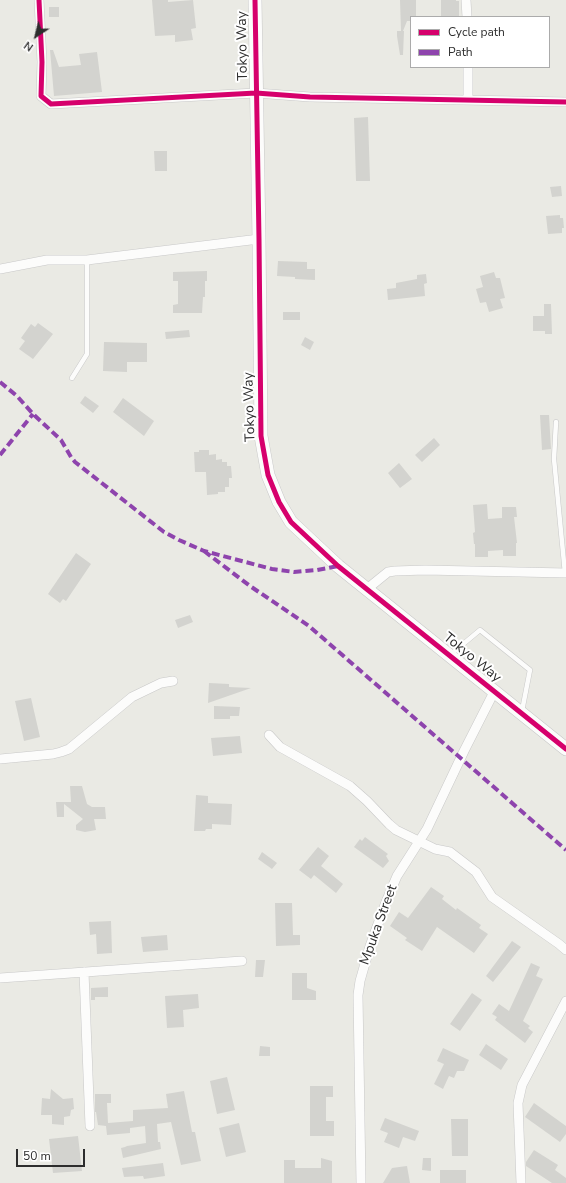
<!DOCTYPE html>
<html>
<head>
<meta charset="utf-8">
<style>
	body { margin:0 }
	#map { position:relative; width:566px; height:1183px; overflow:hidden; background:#eaeae4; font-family:"Nunito Sans",sans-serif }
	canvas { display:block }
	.legend { position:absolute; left:410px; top:16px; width:140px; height:52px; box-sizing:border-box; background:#fff; border:1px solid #ababab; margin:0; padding:5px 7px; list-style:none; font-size:12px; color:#2d2d2d }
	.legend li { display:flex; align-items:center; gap:8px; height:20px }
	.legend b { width:20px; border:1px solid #ababab }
	.north { position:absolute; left:16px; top:16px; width:40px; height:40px; -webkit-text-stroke:3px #fff; paint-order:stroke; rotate:215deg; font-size:11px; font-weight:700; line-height:16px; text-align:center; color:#2d2d2d }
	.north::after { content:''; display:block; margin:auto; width:14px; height:18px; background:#2d2d2d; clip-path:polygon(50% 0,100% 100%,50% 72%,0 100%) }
	.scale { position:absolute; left:16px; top:1149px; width:69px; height:18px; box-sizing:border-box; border:2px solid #2d2d2d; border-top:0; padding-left:5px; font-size:12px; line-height:14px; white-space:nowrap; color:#2d2d2d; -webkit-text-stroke:3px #fff; paint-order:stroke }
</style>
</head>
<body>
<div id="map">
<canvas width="566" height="1183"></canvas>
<ul class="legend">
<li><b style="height:5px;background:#d6006c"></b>Cycle path</li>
<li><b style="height:5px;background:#8e44ad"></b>Path</li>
</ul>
<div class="north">N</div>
<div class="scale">50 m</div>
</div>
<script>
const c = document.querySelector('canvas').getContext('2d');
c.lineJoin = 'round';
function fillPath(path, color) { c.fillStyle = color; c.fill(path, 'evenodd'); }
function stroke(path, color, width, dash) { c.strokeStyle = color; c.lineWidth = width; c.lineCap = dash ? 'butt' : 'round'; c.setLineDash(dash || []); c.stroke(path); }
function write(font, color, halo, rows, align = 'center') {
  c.font = font + ' "Nunito Sans",sans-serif'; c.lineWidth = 4; c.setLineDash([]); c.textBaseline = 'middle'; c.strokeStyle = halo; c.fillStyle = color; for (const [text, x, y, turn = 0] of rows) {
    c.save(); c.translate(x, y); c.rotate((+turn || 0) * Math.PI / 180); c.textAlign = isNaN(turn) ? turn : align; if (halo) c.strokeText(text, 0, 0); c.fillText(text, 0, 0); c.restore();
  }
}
fillPath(new Path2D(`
	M152,0H168V2L193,0L196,28L191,29L193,40L175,42V35L155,36Z
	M400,0H416V17H411V21H407L403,31H404L403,55H400L397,36V31H401Z
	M441,0H456V1H459V17H441Z
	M49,7H59V17H49Z
	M50,50H53L59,67L81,65L79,54L97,52L102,92L54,96Z
	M368,117L370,181H356L354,118Z
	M154,151H167V171H155Z
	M561,186L562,196L552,197L550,187Z
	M560,215V218H563L564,228H562V233L548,234L546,216Z
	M278,261L307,262V269H315V280L295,279V277L277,276Z
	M207,271V281H205V297H203L202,313H173V305L178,304V281H173V272Z
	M494,272L496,278H500L505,298L500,299L503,308L489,312L486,302L480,303L476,289L483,287L480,276Z
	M426,274L427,283L424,284L425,296L388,300L387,289L396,288V283L417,279V275Z
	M544,304H551L552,334H545V331H533V316H544Z
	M283,312H300V320H283Z
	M38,323L53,334L33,359L19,349L25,341L21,338L31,324L35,327Z
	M189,330L190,337L166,339L165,332Z
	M305,337L314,342L310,350L301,345Z
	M104,342L147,343V362H127V372L103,371Z
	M85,396L99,406L93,413L80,403Z
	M123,398L154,421L144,436L113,412Z
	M540,415H549L551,449L542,450Z
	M434,438L440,445L422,462L415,455Z
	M199,450H209V455L216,454V460L222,459V462H227V466H231L232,478H229V487H225V492H218V494L207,495L206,472H195L194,452H199Z
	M399,463L412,479L400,488L388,473Z
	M487,504L488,519L502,518V507H516L517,517H514L517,543H516V556H503V550L488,551V557H475V544H474L473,533L475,532L473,505Z
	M76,553L91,564L66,601L63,599L60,603L48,594Z
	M190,615L193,622L178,628L175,620Z
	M209,683L229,684V687L251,688L208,703Z
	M31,698L40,737L24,741L15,701Z
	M214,706L240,707L239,716H230V719H214Z
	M240,736L242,753L213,756L211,738Z
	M70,786H82L87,804L92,807H105L106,819H94L96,830L85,832L76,830V825L83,819L64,804V817H57L56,802H71Z
	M196,795L208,796V803L232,804L231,825L212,824V829H206L205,831H194Z
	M365,837L388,854L386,856L389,861L383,868L354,847L360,839L362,841Z
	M318,847L329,856L321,866L343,884L336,893L314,875L311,879L299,870Z
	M262,852L277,863L272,869L258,859Z
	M431,887L444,896L442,899L456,910L457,908L481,925L479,928L488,934L474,953L437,927L422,951L405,940L407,938L390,926L399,912L408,918Z
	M275,903H292L293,935H300V945L276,946Z
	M111,921L112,953L97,954L96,934L90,935L89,922Z
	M167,935L168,950L143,952L141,937Z
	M512,941L521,947L493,982L486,976Z
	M256,960H265L263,977H255Z
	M531,963L540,967L536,976L543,979L523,1021L530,1026L528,1028L533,1032L525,1043L495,1020L497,1017L492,1014L499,1004L509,1011Z
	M292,973H307V988L316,991V1000H292Z
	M108,987V997H95V1000H91V988Z
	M472,993L482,1000L460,1031L450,1024Z
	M198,994L199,1008L183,1010L184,1027L167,1028L165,996Z
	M486,1044L508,1059L501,1070L479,1055Z
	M260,1046L270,1047V1056H259Z
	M443,1048L469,1060L464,1071H457L454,1078L449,1076L443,1089L434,1084L444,1064L437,1061Z
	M227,1077L235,1110L217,1114L210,1081Z
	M310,1086H333V1097H326V1121H334V1136H310Z
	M51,1089L63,1099L73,1098L74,1109L71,1110L70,1116L64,1117V1125L52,1124V1115H41L42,1098L50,1099Z
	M184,1091L192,1132H195L201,1161L181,1165L171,1122L157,1124L158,1142H160L161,1149L123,1158L121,1148L125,1147L127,1146L146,1143L145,1126L130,1128V1133L107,1135L106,1126L98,1125L96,1112H95V1094H111V1103H107L108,1123L133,1121V1110L168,1108L166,1094Z
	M534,1103L566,1126V1134L560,1142L525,1117Z
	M385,1118L419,1131L415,1141L403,1137L399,1148L384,1142L388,1133L380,1130Z
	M451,1119H468V1156H452Z
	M239,1123L246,1152L226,1157L219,1128Z
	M78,1136L82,1171L53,1173L49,1139Z
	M534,1150L558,1165L555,1170L566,1178V1183H552L526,1166V1162Z
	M321,1158L332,1161V1183H284V1160H295V1168H321Z
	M423,1158H431V1171L422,1170Z
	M163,1163L165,1176L144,1179L143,1176L124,1177L122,1168Z
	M407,1166L410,1183H383L392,1168Z
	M440,1170H466V1183H440Z`), '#d3d3cf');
const lane = new Path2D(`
	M72,378L87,354V260
	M556,422L554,459L565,573
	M450,655L480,630L530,670L522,711`);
const street = new Path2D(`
	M39,0L42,62L41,96L51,104L256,93L310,97L566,102
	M466,0L467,17
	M468,67V100
	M0,269L47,260H87L259,239
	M367,589L383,576L388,572L395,571L425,570L566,573
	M269,735L280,747L350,786L367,801L389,824L396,830L435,849L450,852L476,872L492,897L559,944L566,950
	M0,759L53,754L61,752L69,749L132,697L161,683L173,681
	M84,972L90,1126
	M0,978L242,961
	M361,1183L358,995L360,981L370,946L386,902L397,876L427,829L464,751L494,692
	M521,1183L518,1103L522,1085L566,1001`);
const secondary = new Path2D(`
	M255,0L259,239L261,436L268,475L279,502L291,522L338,566L566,749`);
stroke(lane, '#c8c8c8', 5.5);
stroke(street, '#c8c8c8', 10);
stroke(secondary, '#c8c8c8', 14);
stroke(lane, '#fcfcfb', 4.5);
stroke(street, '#fcfcfb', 9);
stroke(secondary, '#fcfcfb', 13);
stroke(new Path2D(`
	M0,382L17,396L33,414L61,440L71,457L75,462L164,532L179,540L204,551L272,569L294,572L317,570L338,566
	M0,455L33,414
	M204,551L250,586L309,626L566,850`), '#8e44ad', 4, [8, 4]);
stroke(new Path2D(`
	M39,0L42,62L41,96L51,104L256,93L310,97L566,102
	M255,0L259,239L261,436L268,475L279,502L291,522L338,566L566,749`), '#d6006c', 5);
write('14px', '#2d2d2d', '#fff', [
	["Tokyo Way",243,46,-91],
	["Tokyo Way",250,407,-92],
	["Tokyo Way",472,658,39],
	["Mpuka Street",379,925,-70]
]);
</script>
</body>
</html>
